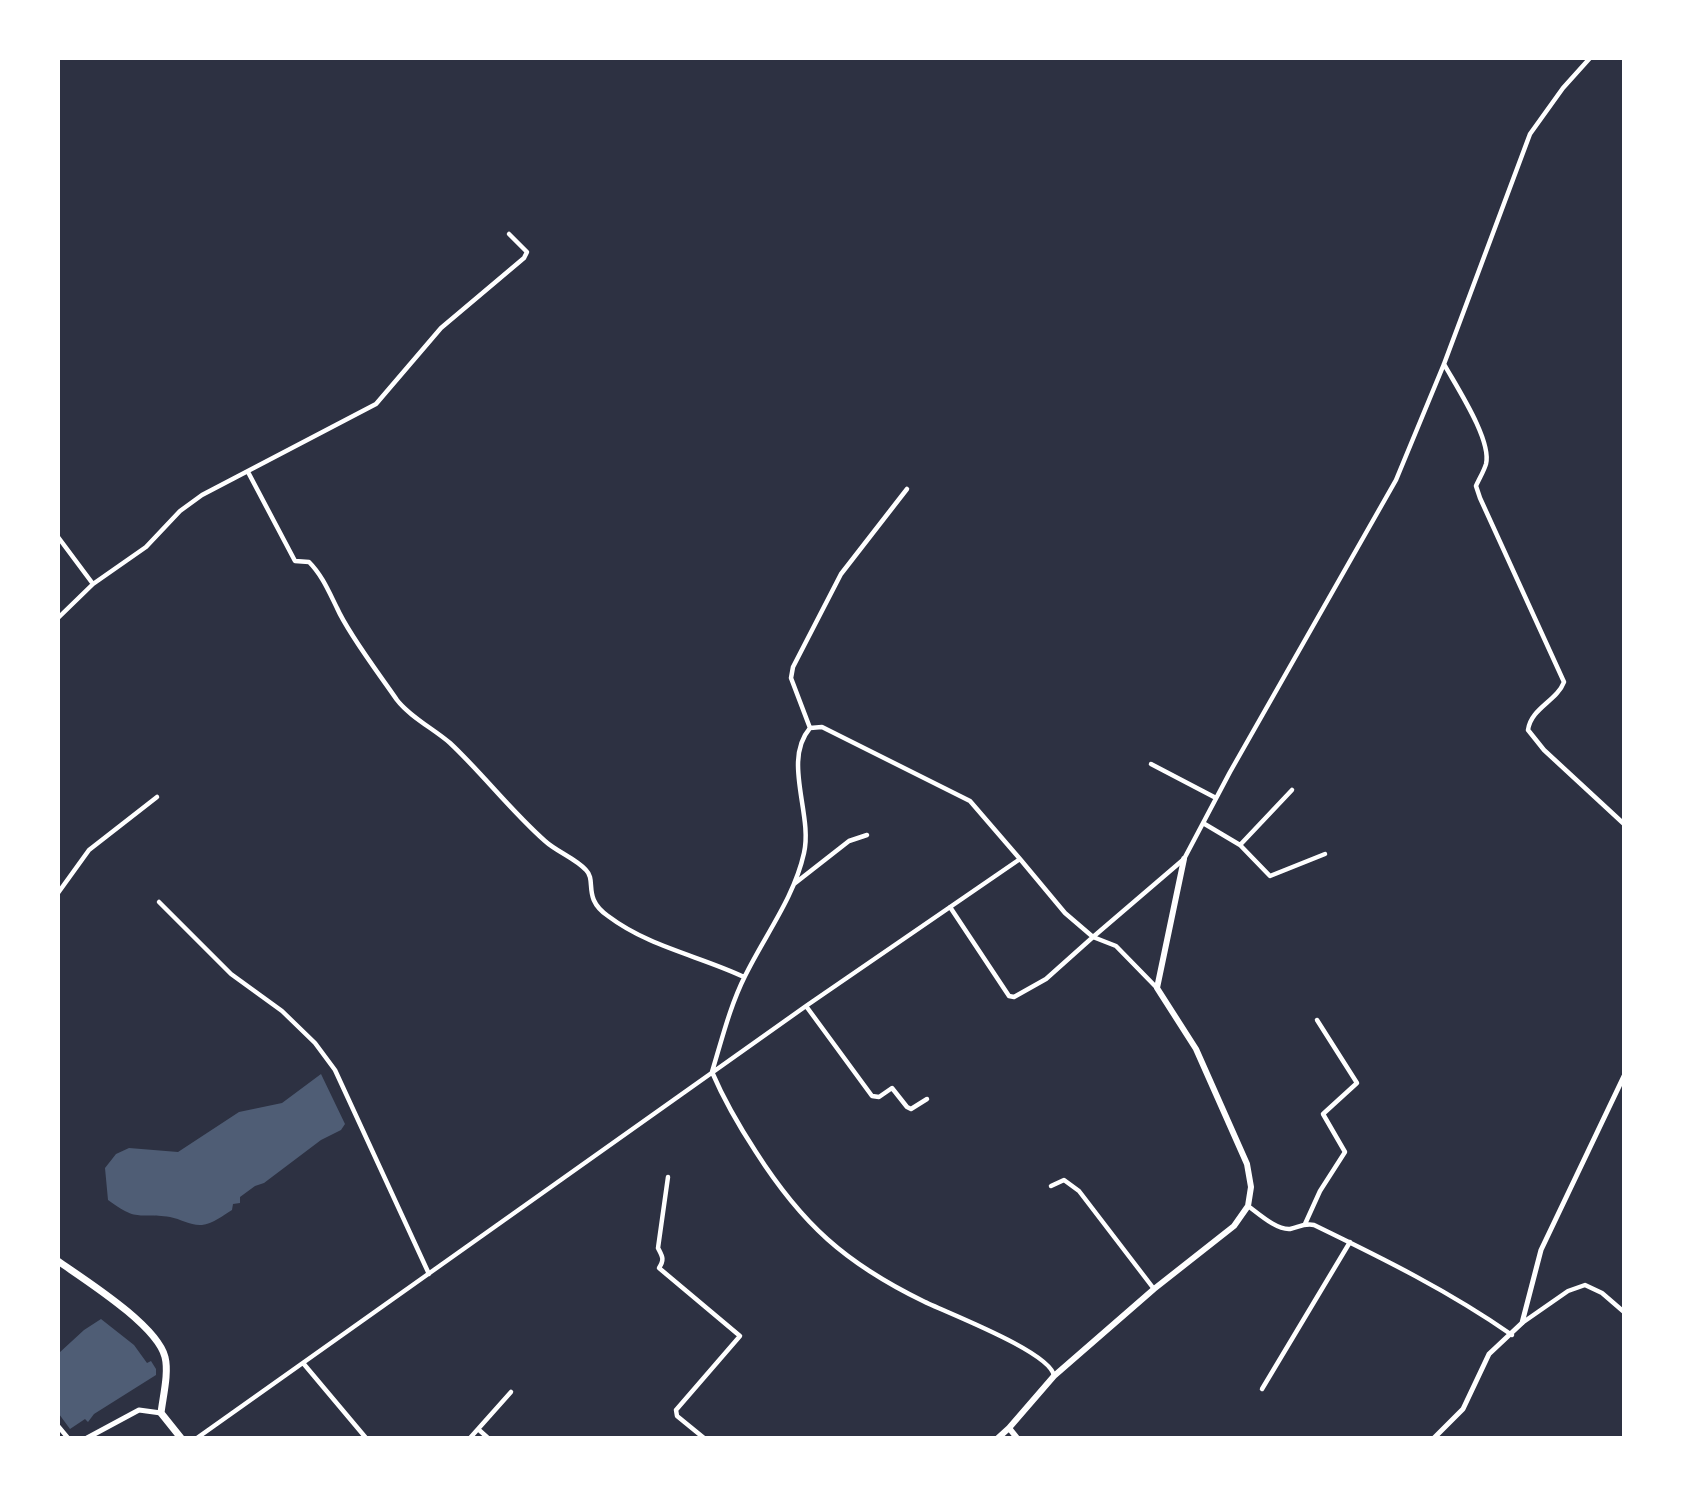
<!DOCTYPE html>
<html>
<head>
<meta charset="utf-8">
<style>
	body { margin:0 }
	#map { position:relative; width:1682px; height:1496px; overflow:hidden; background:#2d3142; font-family:"DM Sans",sans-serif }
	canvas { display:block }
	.frame { position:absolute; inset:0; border:60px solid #fff; pointer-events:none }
</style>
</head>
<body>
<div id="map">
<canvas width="1682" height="1496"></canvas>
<div class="frame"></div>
</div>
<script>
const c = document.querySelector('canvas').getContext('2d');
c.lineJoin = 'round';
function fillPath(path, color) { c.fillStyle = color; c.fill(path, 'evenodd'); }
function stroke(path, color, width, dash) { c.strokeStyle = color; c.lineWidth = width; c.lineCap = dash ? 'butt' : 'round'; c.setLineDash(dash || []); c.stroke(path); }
fillPath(new Path2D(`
	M321,1074L345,1124L341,1130L321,1140L264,1183L255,1186L240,1197V1203L233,1204L232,1210C224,1215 212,1224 202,1225C191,1226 181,1219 170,1217C138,1212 139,1223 108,1200L105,1168L116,1154L129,1148L178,1152L239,1112L282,1103Z
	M101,1319L134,1345L147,1363L151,1361L156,1369V1375L94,1414L88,1422L85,1419L70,1429L59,1414V1353L84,1330Z`), '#4f5d75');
stroke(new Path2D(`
	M1444,364C1456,386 1492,440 1486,464C1484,471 1479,479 1476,486L1480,498L1564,682C1557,701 1531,708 1528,730L1544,750L1624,824
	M248,472L295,561L309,562C322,575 329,592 337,608C349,635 380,675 397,700C410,717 434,729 450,743C483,774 511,811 545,841C557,852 575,858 586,870C597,881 582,898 608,916C649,947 700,956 744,977
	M58,537L93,584
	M58,618L93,584L146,547L180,511L202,495L376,404L441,328L524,258L527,252L509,234
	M810,728L791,678L793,667L841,574L907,489
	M1151,764L1216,798
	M1203,823L1240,845L1270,876L1325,854
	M1240,845L1292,790
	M1020,859L970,801L822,727L810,728C782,761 813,814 804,853C794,898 765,935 745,976C730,1006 722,1039 712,1072C724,1100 739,1126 756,1152C802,1224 845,1263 923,1301C947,1313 1051,1352 1054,1376
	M794,884L849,841L867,835
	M58,893L89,850L157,797
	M159,902L231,974L282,1011L315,1043L335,1070L429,1274
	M950,907L1009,996L1014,997L1046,979L1093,937L1116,946L1157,988
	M806,1006L872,1096L879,1097L892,1088L907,1107L911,1109L927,1099
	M668,1177L658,1248C662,1256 665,1259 659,1268L740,1336L676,1410L677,1416L704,1438
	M1051,1186L1064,1180L1079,1191L1154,1289
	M1248,1206C1258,1213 1276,1230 1290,1229C1299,1227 1304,1223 1314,1225C1382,1258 1449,1291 1512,1335
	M1305,1224L1320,1191L1345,1152L1323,1114L1357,1083L1317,1020
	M1522,1323L1568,1291L1585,1285L1602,1293L1624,1312
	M303,1363L366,1438
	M1262,1389L1350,1242
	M58,1426L68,1438
	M478,1429L488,1438
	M197,1438L806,1006L1020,859L1065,913L1093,937L1184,859L1230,772L1396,480L1444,364L1530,134L1563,88L1590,58
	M470,1438L511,1392`), '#fff', 4.5);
stroke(new Path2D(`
	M87,1438L139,1410L161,1413
	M1434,1438L1463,1409L1489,1354L1522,1323L1541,1250L1624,1076`), '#fff', 5);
stroke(new Path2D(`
	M1009,1428L1017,1438
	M998,1438L1009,1428L1054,1376L1154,1289L1234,1226L1248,1206L1251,1187L1247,1164L1196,1049L1157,988L1184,859`), '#fff', 6);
stroke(new Path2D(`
	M58,1261C85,1280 157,1325 165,1357C169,1373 163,1396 161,1413L181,1438`), '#fff', 7);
</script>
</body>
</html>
